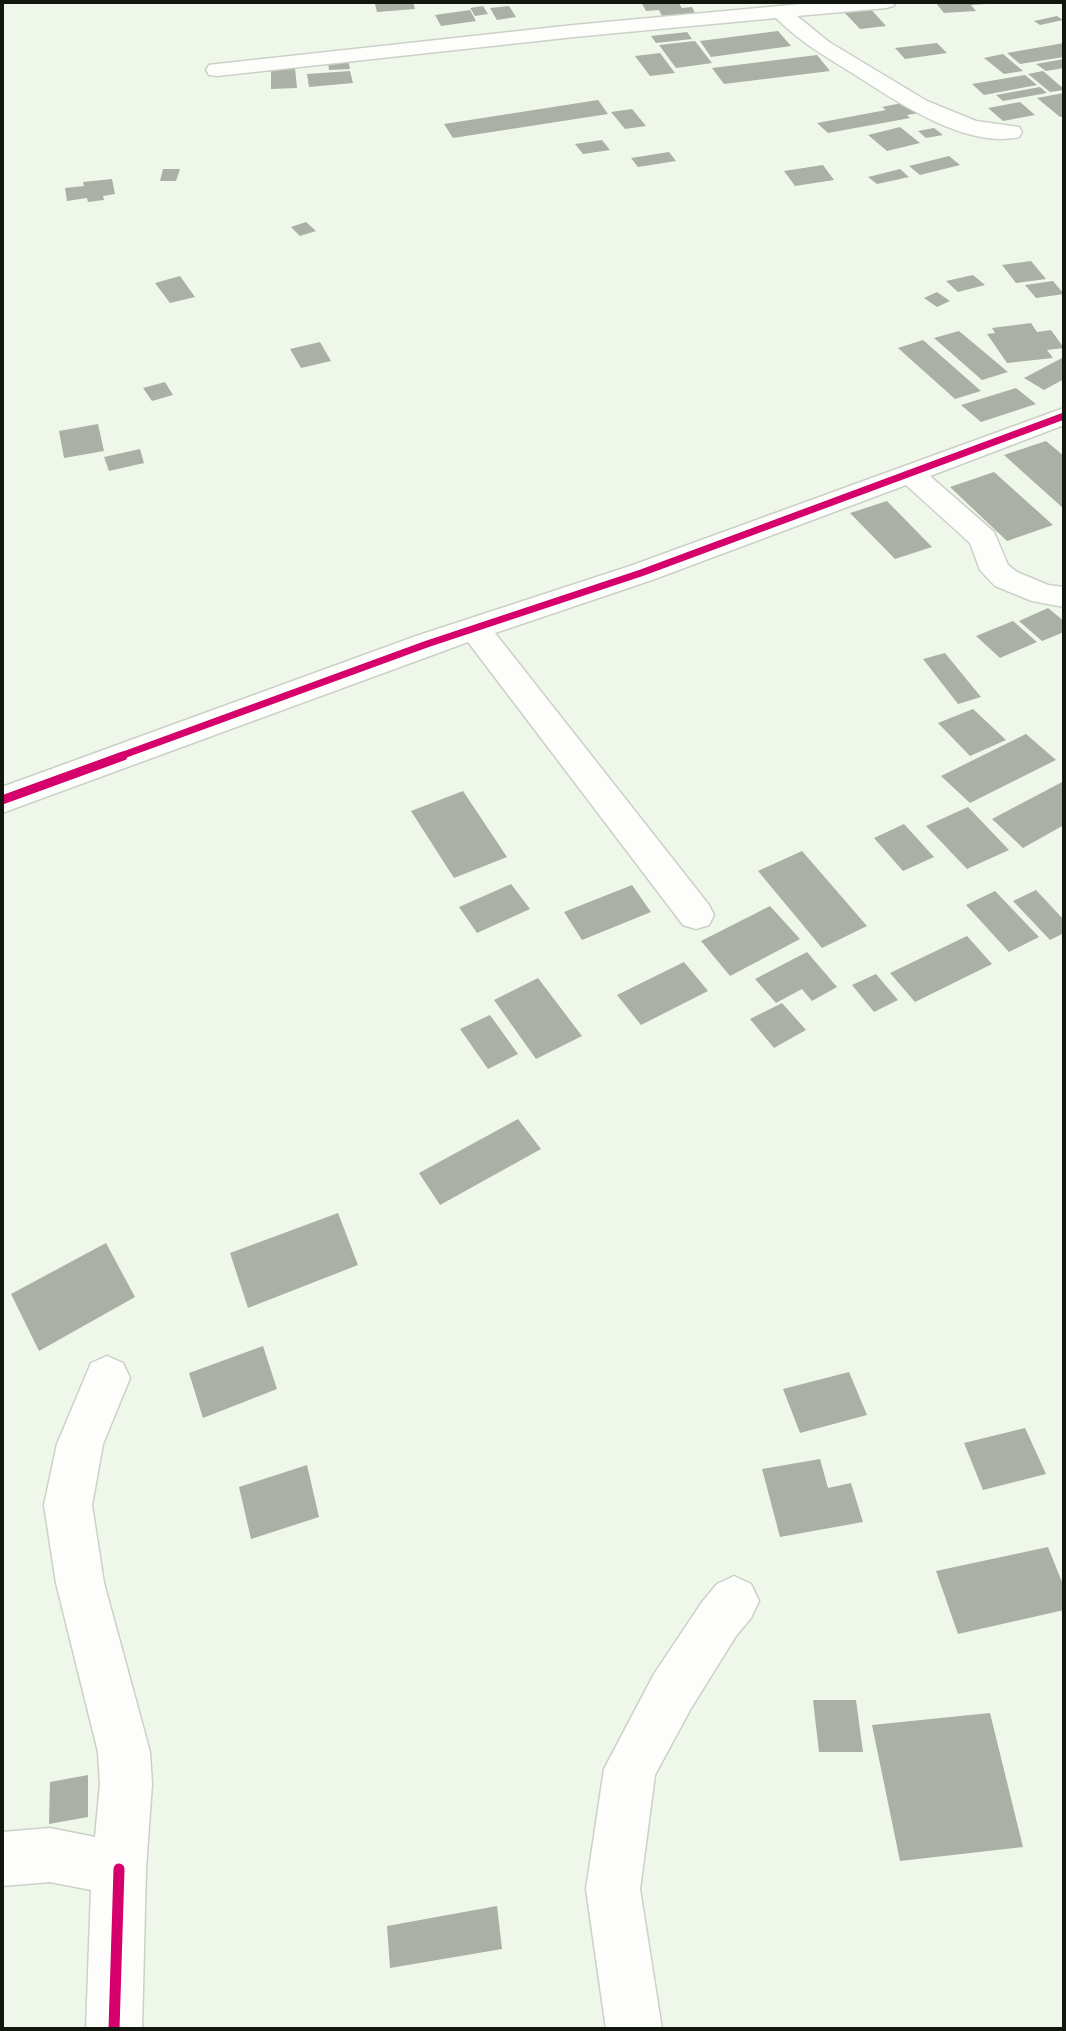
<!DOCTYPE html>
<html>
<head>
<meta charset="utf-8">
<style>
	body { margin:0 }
	#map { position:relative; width:1066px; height:2031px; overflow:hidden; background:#eff6ea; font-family:"Fira Sans",sans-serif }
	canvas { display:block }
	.frame { position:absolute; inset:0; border:4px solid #11160e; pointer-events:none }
</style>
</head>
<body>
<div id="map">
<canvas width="1066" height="2031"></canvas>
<div class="frame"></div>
</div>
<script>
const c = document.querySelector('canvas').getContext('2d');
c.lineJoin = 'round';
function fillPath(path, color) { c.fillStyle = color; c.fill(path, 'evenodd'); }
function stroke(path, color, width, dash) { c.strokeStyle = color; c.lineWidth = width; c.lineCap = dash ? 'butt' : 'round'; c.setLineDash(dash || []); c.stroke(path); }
fillPath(new Path2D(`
	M402,2H413L415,9L377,12L375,4Z
	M641,2H678L682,8L692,7L695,13L662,16L659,10L646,11Z
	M935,2H987V4L971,5L976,11L944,13Z
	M483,6L488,14L475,16L470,8Z
	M509,6L516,17L497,20L490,8Z
	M869,7L886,26L860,29L843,11Z
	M470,10L476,21L441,26L435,15Z
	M1057,16L1063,20L1040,25L1034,21Z
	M778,31L791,46L711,57L700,41Z
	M687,32L692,39L656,43L651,36Z
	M695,41L712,63L676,68L659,45Z
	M937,43L947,53L905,59L895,48Z
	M1064,43V57L1020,64L1007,53Z
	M660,53L675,73L650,76L635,56Z
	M1003,54L1023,71L1004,74L984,58Z
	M817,55L830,71L724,84L712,68Z
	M348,59L350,69L329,70L328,61Z
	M1064,59V68L1046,71L1036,64Z
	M295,68L297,88L271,89V69Z
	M350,71L353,83L309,87L307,74Z
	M1043,71L1064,89V90L1050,92L1028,74Z
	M1025,75L1037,85L984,95L972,84Z
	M1040,87L1047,93L1003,101L996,95Z
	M1064,93V116L1060,117L1037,98Z
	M598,100L608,114L453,138L444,124Z
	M907,102L919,113L907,115L910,118L828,133L817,123L886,110L882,107Z
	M1020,102L1035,115L1003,121L988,108Z
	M632,109L646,126L625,129L611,112Z
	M900,127L920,143L887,151L868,135Z
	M934,128L943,135L926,138L918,131Z
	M602,140L610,150L583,154L575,144Z
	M669,152L676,161L638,167L631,158Z
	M949,156L960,165L920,175L909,166Z
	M823,165L834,180L795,186L784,171Z
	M163,169H180L176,181H160Z
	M900,169L909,177L877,184L868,177Z
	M112,179L115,194L103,196L104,200L88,202L87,198L67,201L65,188L84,186L83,182Z
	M306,222L316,231L300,236L291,227Z
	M1031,261L1046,279L1016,283L1002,265Z
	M973,275L985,285L958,292L946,281Z
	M180,276L195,297L170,303L155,283Z
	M1053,281L1064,294L1036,298L1025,285Z
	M937,292L950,301L937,307L924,298Z
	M1031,323L1037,332L1051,330L1064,348L1047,350L1053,358L1007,363L987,334L995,333L992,328Z
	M959,331L1008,372L982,380L934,338Z
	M923,340L981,391L955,399L898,348Z
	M320,342L331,361L301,368L290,349Z
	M1062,358L1064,360V379L1044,390L1024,378Z
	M165,382L173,395L152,401L143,388Z
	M1016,388L1036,404L981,422L961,405Z
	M98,424L104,451L64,458L59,431Z
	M1046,441L1064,456V509L1004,455Z
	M140,449L144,463L109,471L104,457Z
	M994,472L1053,525L1007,541L950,487Z
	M887,501L932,547L895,559L850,513Z
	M1048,608L1064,621V632L1042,641L1019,621Z
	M1013,621L1037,642L1000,658L976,636Z
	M945,653L981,697L958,704L923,659Z
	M973,709L1006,740L970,756L938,723Z
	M1026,734L1056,760L970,803L941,776Z
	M1064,781V825L1023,848L992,819Z
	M463,791L507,857L454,878L411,811Z
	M968,807L1009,850L967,869L926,826Z
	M904,824L934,857L903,871L874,838Z
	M802,851L867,926L822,948L758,871Z
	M511,884L530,909L477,933L459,907Z
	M632,885L651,912L582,940L564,912Z
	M1036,890L1064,920V933L1050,940L1013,901Z
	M995,891L1039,937L1009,952L966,905Z
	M770,906L800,939L730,976L701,941Z
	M967,936L992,964L915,1002L890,973Z
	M807,952L837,987L812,1001L802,989L776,1003L755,979Z
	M684,962L708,991L641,1025L617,995Z
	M876,974L898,1000L874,1012L852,985Z
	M538,978L582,1036L536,1059L494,1000Z
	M782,1003L806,1030L774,1048L750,1019Z
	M490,1015L518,1054L488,1069L460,1029Z
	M518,1119L541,1149L440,1205L419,1173Z
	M338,1213L358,1265L248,1308L230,1253Z
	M106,1243L135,1297L39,1351L11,1294Z
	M263,1346L277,1389L203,1418L189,1373Z
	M849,1372L867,1415L800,1433L783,1389Z
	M1025,1428L1046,1474L983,1490L964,1443Z
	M820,1459L828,1488L851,1483L863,1522L780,1537L762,1469Z
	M307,1465L319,1517L251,1539L239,1487Z
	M1048,1547L1064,1587V1610L958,1634L936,1571Z
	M813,1700H856L863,1752H819Z
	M990,1713L1023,1847L900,1861L872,1725Z
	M88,1775V1817L49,1824L50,1782Z
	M497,1906L502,1949L390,1968L387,1926Z`), '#aab0a6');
const minor = new Path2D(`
	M823,2H896L893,6L886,8L797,16L829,42L927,101L976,121L1019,127L1022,132L1019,137C968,149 900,104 860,78C830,59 802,44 776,18L574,37L217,76L209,75L206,70L209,65L217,64L574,25Z
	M1064,408V425L930,476L994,532L1008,565L1017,572L1048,585L1064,587V607L1032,601L995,586L980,570L970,543L906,485L652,580L495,633L709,905L714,915L709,925L696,929L683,925L468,642L2,813V787L416,636L630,566Z
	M107,1356L123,1363L130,1378L103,1444L92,1505L104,1583L150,1752L152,1784L146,1869L142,2029H86L91,1890L50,1882L2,1886V1832L50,1828L95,1837L100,1784L98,1752L56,1583L44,1505L57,1444L91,1363Z
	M734,1576L751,1584L759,1601L751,1618L736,1636L690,1710L655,1775L640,1889L662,2029H606L586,1889L604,1769L654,1674L702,1602L717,1584Z`);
stroke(minor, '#cbd1c7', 3);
fillPath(minor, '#fdfefc');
stroke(new Path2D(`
	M118,757L427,644L641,573L1064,416`), '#d6006c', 7);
stroke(new Path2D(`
	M2,800L123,756`), '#d6006c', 9);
stroke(new Path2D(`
	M114,2029L119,1869`), '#d6006c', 11);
</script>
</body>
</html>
